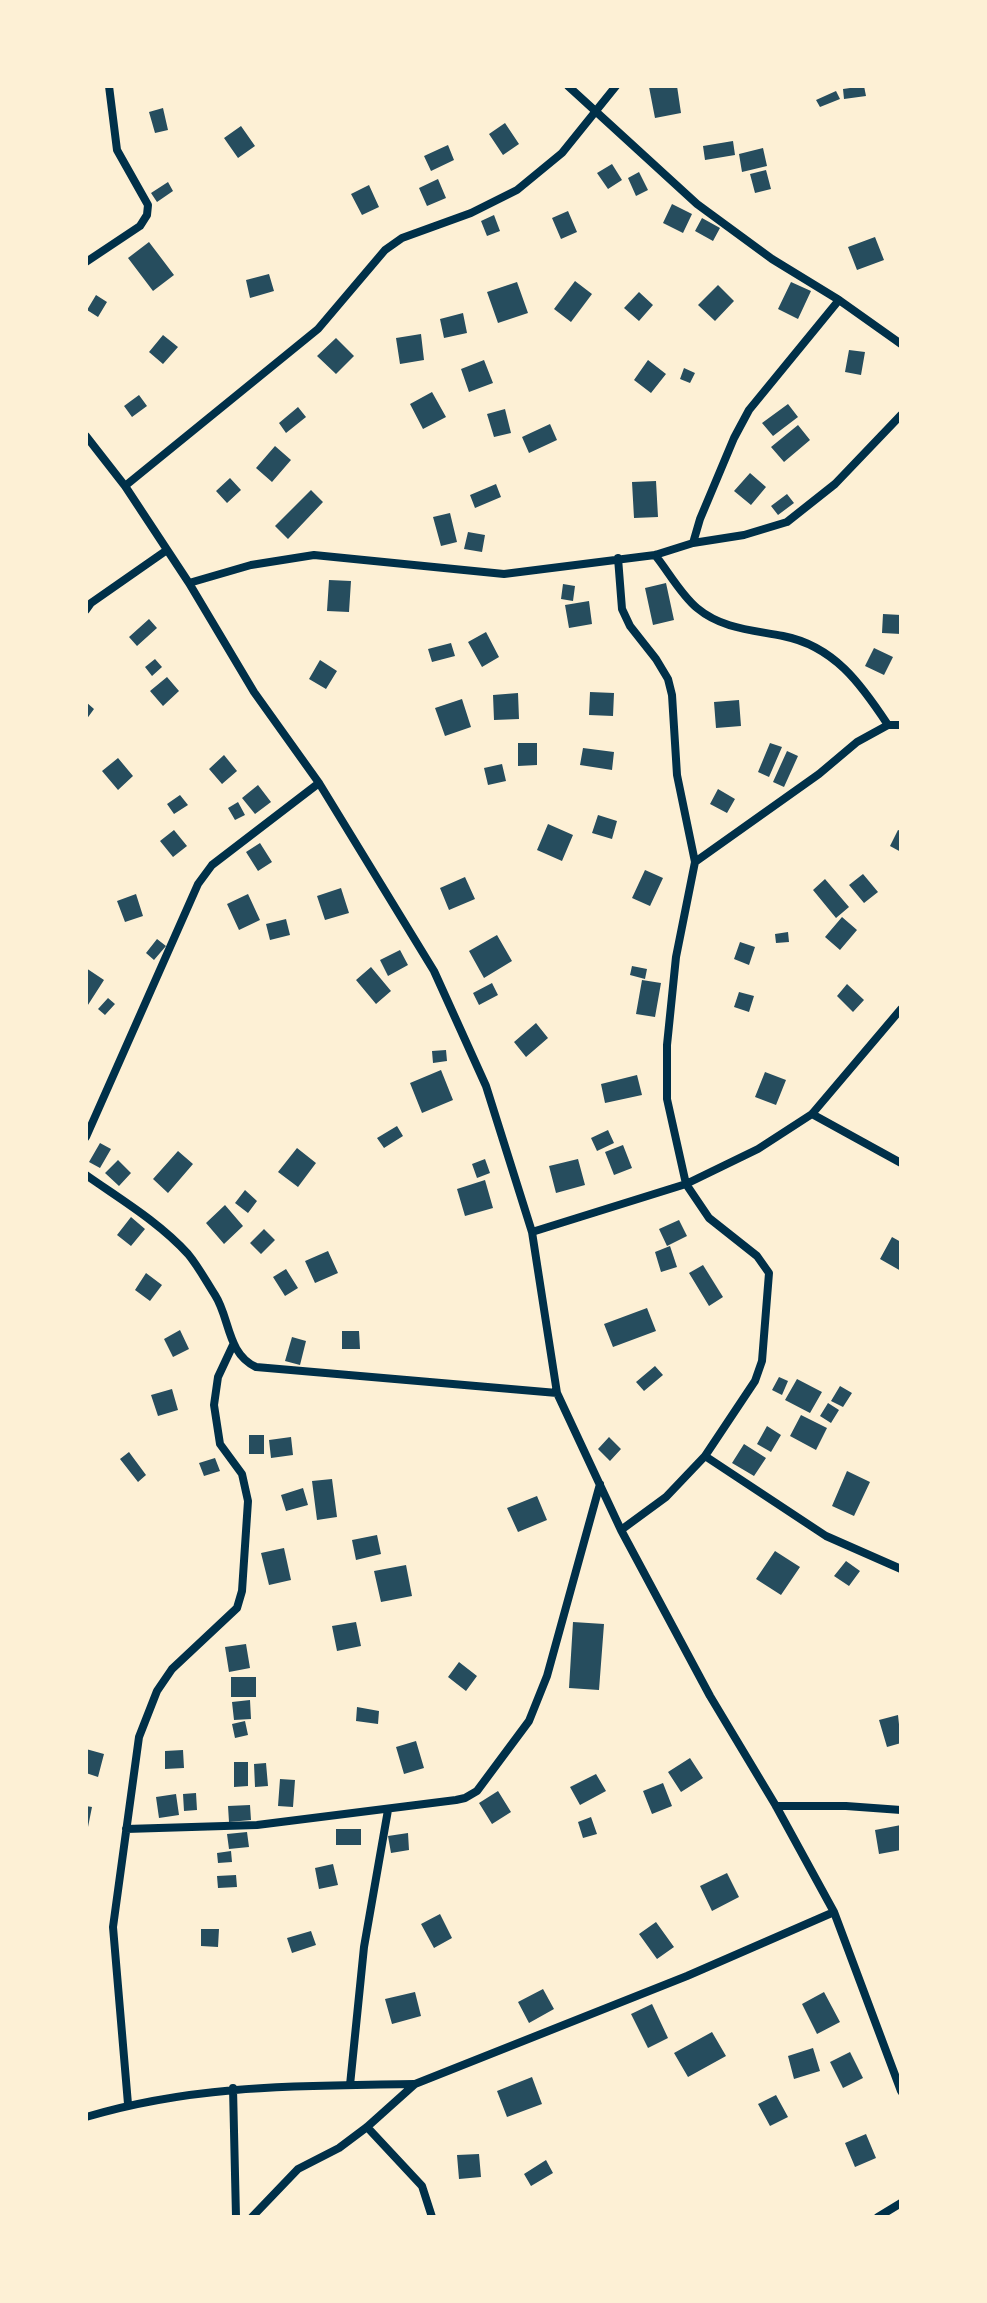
<!DOCTYPE html>
<html>
<head>
<meta charset="utf-8">
<style>
	body { margin:0 }
	#map { position:relative; width:987px; height:2303px; overflow:hidden; background:#fdf0d5; font-family:"DejaVu Sans",sans-serif }
	canvas { display:block }
	.frame { position:absolute; inset:0; border:88px solid #fdf0d5; pointer-events:none }
</style>
</head>
<body>
<div id="map">
<canvas width="987" height="2303"></canvas>
<div class="frame"></div>
</div>
<script>
const c = document.querySelector('canvas').getContext('2d');
c.lineJoin = 'round';
function fillPath(path, color) { c.fillStyle = color; c.fill(path, 'evenodd'); }
function stroke(path, color, width, dash) { c.strokeStyle = color; c.lineWidth = width; c.lineCap = dash ? 'butt' : 'round'; c.setLineDash(dash || []); c.stroke(path); }
fillPath(new Path2D(`
	M677,86L681,113L655,118L649,87Z
	M864,86L866,96L844,99L843,89Z
	M836,91L840,99L820,107L816,100Z
	M163,108L168,130L155,133L149,112Z
	M505,123L519,144L503,155L489,134Z
	M241,126L255,146L238,158L224,138Z
	M733,141L735,155L705,160L703,146Z
	M448,145L454,160L431,171L424,156Z
	M763,148L767,166L742,172L739,154Z
	M612,164L622,180L608,189L597,173Z
	M766,170L771,189L755,193L750,174Z
	M639,172L648,190L636,196L628,178Z
	M438,179L446,198L427,206L419,188Z
	M168,182L173,191L157,202L151,193Z
	M369,185L379,207L362,215L351,194Z
	M672,204L692,214L683,233L663,223Z
	M568,211L577,232L561,239L552,218Z
	M494,215L500,231L487,236L481,221Z
	M702,218L720,228L713,241L695,231Z
	M875,237L884,260L857,270L848,247Z
	M149,242L174,275L153,291L128,258Z
	M269,274L274,291L250,298L246,280Z
	M575,281L592,294L571,322L554,309Z
	M517,282L528,313L498,323L487,292Z
	M791,282L811,291L798,319L778,309Z
	M718,285L734,301L715,321L698,305Z
	M639,292L653,305L639,321L624,308Z
	M96,295L107,302L98,317L87,310Z
	M463,313L467,333L444,338L440,319Z
	M421,334L424,360L400,364L396,338Z
	M163,335L178,347L163,364L149,352Z
	M336,338L354,356L336,374L317,356Z
	M849,350L865,352L861,375L845,372Z
	M484,360L493,383L469,392L461,369Z
	M648,360L666,374L651,393L634,380Z
	M684,368L695,373L690,383L680,379Z
	M432,392L446,417L423,429L410,404Z
	M139,395L147,406L132,417L124,406Z
	M788,404L798,417L773,436L762,423Z
	M298,407L306,417L286,433L279,423Z
	M505,409L511,433L494,437L487,414Z
	M550,424L557,440L529,453L522,437Z
	M798,425L810,440L784,462L771,447Z
	M275,446L291,460L272,482L256,468Z
	M750,473L766,487L751,505L734,491Z
	M230,478L241,490L227,503L216,491Z
	M656,481L658,517L634,518L632,482Z
	M496,484L501,497L475,508L470,495Z
	M311,490L323,502L288,539L275,526Z
	M787,494L794,503L778,515L771,506Z
	M450,513L457,542L441,546L433,517Z
	M468,532L485,535L482,552L464,549Z
	M329,580L351,581L349,612L327,611Z
	M666,583L674,620L653,625L645,588Z
	M563,584L575,586L573,601L561,599Z
	M589,601L592,624L569,628L565,605Z
	M883,614L901,615V634L882,633Z
	M149,619L157,628L137,646L129,637Z
	M486,632L499,657L482,667L468,642Z
	M451,643L455,656L432,662L428,649Z
	M874,648L893,657L884,675L865,666Z
	M155,659L162,667L152,676L145,667Z
	M320,660L337,671L326,689L309,679Z
	M167,677L179,691L163,706L150,691Z
	M590,692L614,693L613,716L589,715Z
	M518,693L519,719L494,720L493,695Z
	M462,699L471,727L445,736L435,708Z
	M739,700L741,726L716,728L714,702Z
	M86,702L94,709L86,720Z
	M518,743H537V765L518,766Z
	M770,743L782,747L769,777L758,772Z
	M583,748L614,752L612,770L580,765Z
	M787,751L798,756L784,787L773,782Z
	M224,755L237,771L222,784L209,769Z
	M118,758L133,776L118,790L102,771Z
	M502,764L506,781L488,785L484,768Z
	M258,785L271,802L255,814L242,798Z
	M718,789L735,799L727,813L710,804Z
	M180,795L188,805L174,814L167,804Z
	M238,802L245,815L235,820L228,808Z
	M598,815L617,821L612,839L592,833Z
	M548,824L573,835L562,861L537,850Z
	M174,830L187,846L173,857L160,841Z
	M898,830L901,831V852L890,846Z
	M260,843L272,862L258,871L246,852Z
	M645,870L663,878L650,906L632,898Z
	M863,874L878,892L864,903L849,885Z
	M465,877L475,899L449,910L440,888Z
	M825,879L849,907L836,918L813,890Z
	M341,888L349,913L325,920L317,896Z
	M136,894L143,916L125,922L117,901Z
	M248,894L260,920L239,930L227,904Z
	M842,917L857,930L840,950L825,937Z
	M286,919L290,935L270,940L266,924Z
	M788,932L789,942L776,943L775,934Z
	M497,935L512,961L484,978L469,951Z
	M157,939L166,946L154,960L146,953Z
	M740,942L755,947L749,965L734,959Z
	M400,950L408,965L388,976L380,960Z
	M632,966L647,969L645,979L630,975Z
	M371,967L391,991L376,1004L356,980Z
	M86,968L104,980L86,1008Z
	M642,980L661,983L655,1017L636,1014Z
	M492,983L498,995L479,1005L473,993Z
	M847,984L864,1000L853,1012L837,996Z
	M739,992L754,996L749,1012L734,1007Z
	M108,998L115,1004L105,1015L98,1009Z
	M536,1023L548,1038L526,1057L514,1042Z
	M446,1050L447,1061L433,1063L432,1051Z
	M441,1070L453,1100L422,1113L410,1083Z
	M765,1072L786,1080L776,1105L755,1097Z
	M637,1075L642,1095L605,1103L601,1084Z
	M397,1126L403,1136L384,1148L377,1138Z
	M608,1130L614,1143L597,1151L591,1138Z
	M100,1143L111,1149L100,1168L89,1162Z
	M623,1145L632,1168L614,1175L605,1152Z
	M297,1148L316,1163L298,1187L278,1172Z
	M178,1151L193,1164L168,1193L153,1179Z
	M485,1159L490,1173L477,1178L472,1164Z
	M578,1159L585,1185L556,1193L549,1166Z
	M118,1160L131,1173L119,1186L105,1173Z
	M485,1180L493,1208L465,1216L457,1189Z
	M245,1190L257,1201L248,1213L235,1203Z
	M225,1205L243,1226L224,1244L206,1223Z
	M131,1217L145,1229L131,1246L117,1235Z
	M679,1220L687,1236L667,1246L659,1229Z
	M264,1229L275,1240L261,1254L250,1243Z
	M892,1237L901,1242V1271L880,1259Z
	M670,1246L677,1267L661,1272L655,1252Z
	M328,1251L338,1273L315,1283L305,1261Z
	M703,1265L723,1297L709,1306L689,1273Z
	M286,1269L298,1288L285,1296L273,1277Z
	M146,1273L162,1285L150,1301L135,1290Z
	M647,1308L656,1331L613,1347L604,1324Z
	M180,1330L189,1349L173,1357L164,1339Z
	M342,1331H359L360,1349H342Z
	M292,1337L306,1341L300,1365L285,1361Z
	M655,1366L663,1375L644,1391L636,1382Z
	M779,1377L788,1381L782,1395L772,1390Z
	M797,1379L822,1392L810,1413L785,1400Z
	M840,1386L852,1393L843,1407L831,1401Z
	M172,1389L178,1410L158,1416L151,1395Z
	M828,1403L839,1410L831,1423L820,1416Z
	M801,1415L827,1428L816,1450L790,1436Z
	M767,1426L781,1435L771,1452L757,1444Z
	M249,1435H264V1454H249Z
	M291,1437L293,1455L271,1458L269,1440Z
	M609,1437L621,1449L610,1461L598,1449Z
	M744,1444L766,1458L754,1476L732,1463Z
	M129,1452L146,1475L138,1482L120,1459Z
	M215,1458L220,1471L204,1476L199,1463Z
	M847,1471L870,1482L854,1516L832,1506Z
	M332,1479L337,1517L317,1520L312,1481Z
	M303,1488L308,1505L286,1511L281,1495Z
	M537,1496L547,1520L518,1532L507,1508Z
	M377,1535L381,1554L356,1560L352,1540Z
	M284,1548L291,1580L269,1585L261,1553Z
	M775,1551L800,1567L781,1595L756,1579Z
	M846,1561L860,1571L849,1586L834,1576Z
	M406,1565L412,1596L381,1602L374,1571Z
	M356,1622L361,1646L337,1651L332,1626Z
	M573,1622L604,1624L599,1690L569,1688Z
	M246,1644L250,1668L229,1672L225,1647Z
	M459,1662L477,1676L466,1691L448,1677Z
	M231,1677H256V1697H231Z
	M250,1700L251,1719L234,1720L232,1702Z
	M357,1707L379,1711L378,1724L356,1721Z
	M898,1715L901,1743L887,1747L879,1720Z
	M245,1721L248,1735L235,1738L232,1724Z
	M416,1741L424,1768L404,1774L396,1747Z
	M86,1749L104,1754L98,1777L86,1773Z
	M183,1750L184,1768L165,1769V1751Z
	M690,1758L703,1778L681,1792L668,1772Z
	M234,1762H248V1786L234,1787Z
	M266,1763L268,1786L255,1787L254,1764Z
	M596,1774L606,1791L580,1805L570,1787Z
	M280,1779L295,1780L293,1807L278,1806Z
	M663,1783L672,1806L652,1814L643,1791Z
	M498,1791L511,1812L492,1824L479,1803Z
	M196,1793L197,1810L184,1811L183,1794Z
	M176,1794L179,1815L159,1818L156,1797Z
	M250,1805L251,1820L229,1822L228,1806Z
	M86,1806L92,1807L87,1832H86Z
	M591,1817L597,1834L583,1838L578,1822Z
	M901,1825V1850L879,1854L875,1830Z
	M336,1829H361V1845H336Z
	M247,1832L249,1847L229,1849L227,1834Z
	M408,1833L409,1850L391,1853L388,1836Z
	M231,1851L232,1862L218,1863L217,1853Z
	M333,1864L338,1885L319,1889L315,1868Z
	M727,1873L739,1897L712,1911L700,1886Z
	M236,1875L237,1887L218,1888L217,1876Z
	M440,1914L452,1938L434,1948L421,1924Z
	M656,1922L674,1947L657,1959L639,1934Z
	M201,1929H219L218,1947L201,1946Z
	M311,1931L316,1945L292,1953L287,1938Z
	M543,1989L554,2009L529,2023L518,2002Z
	M415,1992L421,2016L392,2024L385,1999Z
	M824,1992L840,2022L817,2034L802,2004Z
	M652,2004L668,2038L648,2048L631,2014Z
	M712,2032L726,2056L688,2077L674,2053Z
	M813,2048L820,2071L794,2079L788,2056Z
	M850,2052L863,2078L843,2088L830,2062Z
	M532,2077L542,2104L507,2117L497,2091Z
	M776,2095L788,2117L770,2126L758,2104Z
	M866,2134L876,2158L855,2167L845,2143Z
	M479,2154L481,2177L459,2179L457,2155Z
	M546,2160L553,2173L531,2186L524,2174Z`), '#264d5e');
stroke(new Path2D(`
	M568,86L697,204L772,259L839,300L901,344
	M86,262L140,226L147,215L148,205L117,150L109,86
	M86,436L125,486L189,583L254,692L319,783L434,971L486,1086L532,1232L557,1393L621,1530L710,1696L776,1806L834,1912L901,2091
	M125,486L318,329L385,250L402,238L471,213L517,190L562,153L616,86
	M693,543L700,519L734,438L749,410L839,300
	M655,555C668,571 681,595 697,608C722,629 753,630 783,636C834,646 861,684 888,725
	M618,558L622,609L630,626L656,659L668,679L672,695L677,775L695,862L676,957L667,1045V1099L686,1184L709,1218L757,1256L769,1273L762,1361L755,1381L705,1456L666,1497L621,1530
	M189,583L251,565L314,555L504,574L655,555L693,543L744,535L787,522L835,484L901,415
	M86,610L91,603L167,550
	M695,862L819,774L857,742L888,725H901
	M812,1114L901,1163
	M86,1137L198,884L212,865L319,783
	M86,1175C120,1199 159,1222 188,1254C198,1266 206,1281 215,1295C230,1318 227,1354 256,1367L557,1393
	M532,1232L686,1184L758,1149L812,1114L901,1009
	M705,1456L826,1536L901,1569
	M776,1806H846L901,1810
	M126,1829L257,1825L456,1800L465,1798L477,1791L529,1721L547,1676L600,1484
	M350,2085L364,1947L388,1810
	M233,2088L236,2217
	M128,2104L113,1927L139,1737L157,1691L172,1669L237,1608L242,1591L248,1501L242,1474L220,1444L214,1405L218,1377L233,1345
	M86,2117C196,2084 301,2086 414,2084
	M367,2127L422,2186L432,2217
	M252,2217L298,2169L339,2148L367,2127L415,2084L687,1976L834,1912
	M878,2217L901,2203`), '#003049', 8);
</script>
</body>
</html>
